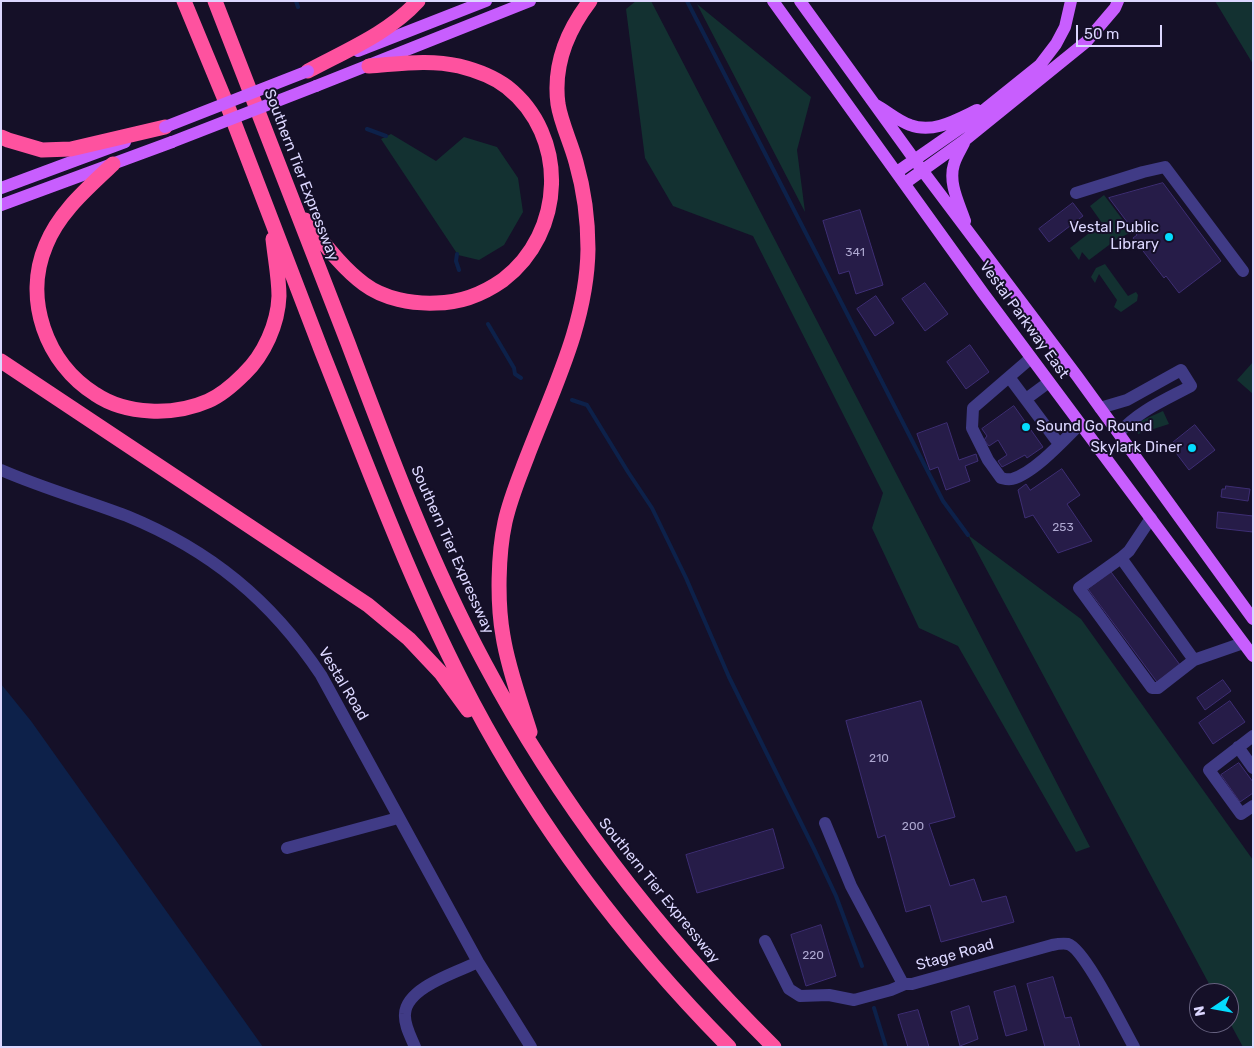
<!DOCTYPE html>
<html>
<head>
<meta charset="utf-8">
<style>
	body { margin:0 }
	#map { position:relative; width:1254px; height:1048px; overflow:hidden; background:#151028; font-family:Rubik,sans-serif }
	canvas { display:block }
	.frame { position:absolute; inset:0; border:2px solid #dcd7ff; pointer-events:none }
	.north { position:absolute; left:1189px; top:983px; width:50px; height:50px; box-sizing:border-box; background:#151028; border:1px solid #65607e; border-radius:50%; rotate:258deg; font-size:14px; font-weight:700; line-height:20px; text-align:center; color:#dcd7ff }
	.north::after { content:''; display:block; margin:auto; width:18px; height:22px; background:#04dcfe; clip-path:polygon(50% 0,100% 100%,50% 72%,0 100%) }
	.scale { position:absolute; left:1076px; top:25px; width:86px; height:22px; box-sizing:border-box; border:2px solid #dcd7ff; border-top:0; padding-left:6px; font-size:15px; line-height:18px; white-space:nowrap; color:#dcd7ff; -webkit-text-stroke:4px #151028; paint-order:stroke }
</style>
</head>
<body>
<div id="map">
<canvas width="1254" height="1048"></canvas>
<div class="frame"></div>
<div class="north">N</div>
<div class="scale">50 m</div>
</div>
<script>
const c = document.querySelector('canvas').getContext('2d');
c.lineJoin = 'round';
function fillPath(path, color) { c.fillStyle = color; c.fill(path, 'evenodd'); }
function stroke(path, color, width, dash) { c.strokeStyle = color; c.lineWidth = width; c.lineCap = dash ? 'butt' : 'round'; c.setLineDash(dash || []); c.stroke(path); }
function write(font, color, halo, rows, align = 'center') {
  c.font = font + ' Rubik,sans-serif'; c.lineWidth = 4; c.setLineDash([]); c.textBaseline = 'middle'; c.strokeStyle = halo; c.fillStyle = color; for (const [text, x, y, turn = 0] of rows) {
    c.save(); c.translate(x, y); c.rotate((+turn || 0) * Math.PI / 180); c.textAlign = isNaN(turn) ? turn : align; if (halo) c.strokeText(text, 0, 0); c.fillText(text, 0, 0); c.restore();
  }
}
fillPath(new Path2D(`
	M636,1H651L1090,847L1076,852L958,646L919,628L872,528L883,493L753,236L673,206L645,158L626,9Z
	M1215,1H1253V64Z
	M697,4L811,97L797,150L805,212Z
	M391,134L436,161L464,137L497,147L518,178L523,212L504,245L479,260L458,255L381,139Z
	M1104,195L1132,232L1117,239L1089,260L1082,252L1079,260L1070,248L1102,223L1090,206Z
	M1105,264L1128,296L1136,292L1138,295L1137,301L1121,312L1114,307L1117,300L1099,274L1095,283L1091,277L1096,268Z
	M1253,362V394L1237,380Z
	M1163,411L1169,424L1138,434L1134,424Z
	M968,535L1081,619L1253,860V1047H1243L1229,1021V993H1214Z`), '#133131');
fillPath(new Path2D(`
	M1,684L31,721L263,1047H1Z`), '#0d214a');
stroke(new Path2D(`
	M296,1L298,7
	M687,1L943,501L968,535
	M367,129L386,136
	M457,254L456,261L459,270
	M488,324L514,368L515,374L521,378
	M572,400L587,405L628,472L652,508L686,578L729,677L814,849L836,896L862,966
	M874,1008L886,1047`), '#0d214a', 4);
const building = new Path2D(`
	M1163,183L1221,261L1179,293L1166,276L1164,278L1133,238L1137,235L1109,198Z
	M1073,203L1083,216L1049,242L1039,229Z
	M860,210L883,285L856,294L849,271L839,274L823,221Z
	M925,283L948,314L925,331L902,299Z
	M876,296L894,323L875,336L857,309Z
	M970,345L989,372L966,389L947,362Z
	M1014,406L1043,447L1027,458L1025,455L1002,467L998,461L1007,455L998,440L989,446L984,440L987,436L982,429Z
	M947,423L959,460L976,454L978,461L965,466L970,481L946,490L938,467L930,470L917,434Z
	M1195,425L1215,450L1189,470L1170,445Z
	M1062,469L1080,495L1067,504L1092,541L1058,553L1033,515L1025,518L1018,490L1026,484L1030,490Z
	M1226,486L1250,489L1248,501L1221,497L1222,489H1225Z
	M1218,512L1253,516V532L1217,528Z
	M1111,572L1180,665L1157,682L1088,589Z
	M1223,680L1231,691L1205,710L1197,698Z
	M921,701L955,817L929,824L950,886L974,879L982,902L1006,896L1014,922L941,942L930,905L906,912L885,835L878,838L846,721Z
	M1230,701L1245,722L1213,744L1199,723Z
	M1239,763L1253,782V793L1240,802L1221,775Z
	M773,829L784,868L697,893L686,855Z
	M821,925L836,976L806,986L791,935Z
	M1053,977L1065,1018L1071,1017L1080,1047H1045L1027,984Z
	M1015,986L1027,1030L1006,1036L994,992Z
	M969,1006L978,1039L960,1046L951,1012Z
	M918,1010L929,1047H908L898,1015Z`);
fillPath(building, '#261c48');
stroke(building, '#3e2e74', 1);
stroke(new Path2D(`
	M1076,193L1143,172L1165,167L1243,271
	M1031,358L973,408L972,428L988,460L1001,478C1005,479 1008,480 1012,479C1034,473 1064,440 1080,424
	M1009,377L1059,444
	M1026,399L1049,382
	M1100,408L1127,400L1181,370L1191,386C1165,400 1138,411 1119,433
	M1,470C42,488 85,500 127,516C210,550 271,600 321,675L478,962L531,1047
	M1121,558L1129,551L1151,518
	M1194,660L1121,558L1079,588L1152,688H1158L1194,660L1243,643
	M1253,736L1209,770L1241,814L1253,806
	M1238,747L1253,768
	M825,823L851,886L902,982L905,984H912L1052,945C1057,944 1063,943 1068,944C1085,949 1123,1028 1134,1047
	M287,848L398,818
	M765,941L789,989L800,996L829,995L854,1000L891,990L905,984
	M415,1047C411,1037 404,1025 405,1014C406,987 458,972 478,962`), '#403b86', 12);
stroke(new Path2D(`
	M773,1L983,293L1253,656
	M800,1L922,170L1077,376L1253,619
	M358,51L486,1
	M316,86L530,1
	M876,105C887,111 898,121 910,125C933,134 956,120 977,110
	M964,143C961,149 956,157 954,164C948,183 959,203 965,221
	M897,172L969,122L1040,65L1056,44L1065,27L1071,1
	M905,183L965,140L1086,42L1115,8L1118,1
	M1,188L125,142
	M1,205L172,142`), '#c85efe', 12);
stroke(new Path2D(`
	M184,1C199,38 215,75 230,112C261,192 291,272 322,352C369,470 413,590 473,703C540,829 629,946 729,1047
	M215,1C259,115 304,229 348,343C389,452 430,562 485,664C561,807 659,933 774,1047
	M308,71C345,51 389,33 418,1
	M1,137L8,140L42,150L71,149L165,127
	M113,164C88,188 59,212 46,245C23,299 46,363 95,394C126,415 174,416 208,401C222,395 233,385 244,374C264,355 278,324 279,296C279,278 275,258 273,239
	M305,220C323,242 342,268 364,284C384,299 412,304 436,303C460,303 483,294 503,280C565,233 569,136 507,87C494,77 475,70 459,66C429,59 399,64 369,66
	M1,361L368,605L409,639L441,673L468,710
	M530,732C520,700 508,668 503,636C497,603 498,554 505,522C510,499 519,478 527,457C553,389 587,323 588,249C588,220 584,190 576,162C571,143 561,123 558,104C553,66 567,31 590,1`), '#fe529f', 15);
stroke(new Path2D(`
	M165,127L308,71
	M172,142L316,86`), '#c85efe', 12);
for (const [x, y, r, color] of [
	[1169,237,5,"#04dcfe"],
	[1026,427,5,"#04dcfe"],
	[1192,448,5,"#04dcfe"]
]) { const dot = new Path2D(); dot.arc(x, y, r, 0, 2 * Math.PI); c.fillStyle = color; c.fill(dot); stroke(dot, '#151028', 2); }
write('12px', '#aea8d1', null, [
	["341",855,253],
	["253",1063,528],
	["210",879,759],
	["200",913,827],
	["220",813,956]
]);
write('15px', '#dcd7ff', '#151028', [
	["Southern Tier Expressway",301,175,69],
	["Vestal Parkway East",1024,320,54],
	["Southern Tier Expressway",452,550,66],
	["Vestal Road",343,684,59],
	["Southern Tier Expressway",659,891,51],
	["Stage Road",955,955,-16]
]);
write('15px', '#dcd7ff', '#151028', [
	["Vestal Public",1159,228],
	["Library",1159,245],
	["Sound Go Round",1036,427,"left"],
	["Skylark Diner",1182,448]
], 'right');
</script>
</body>
</html>
